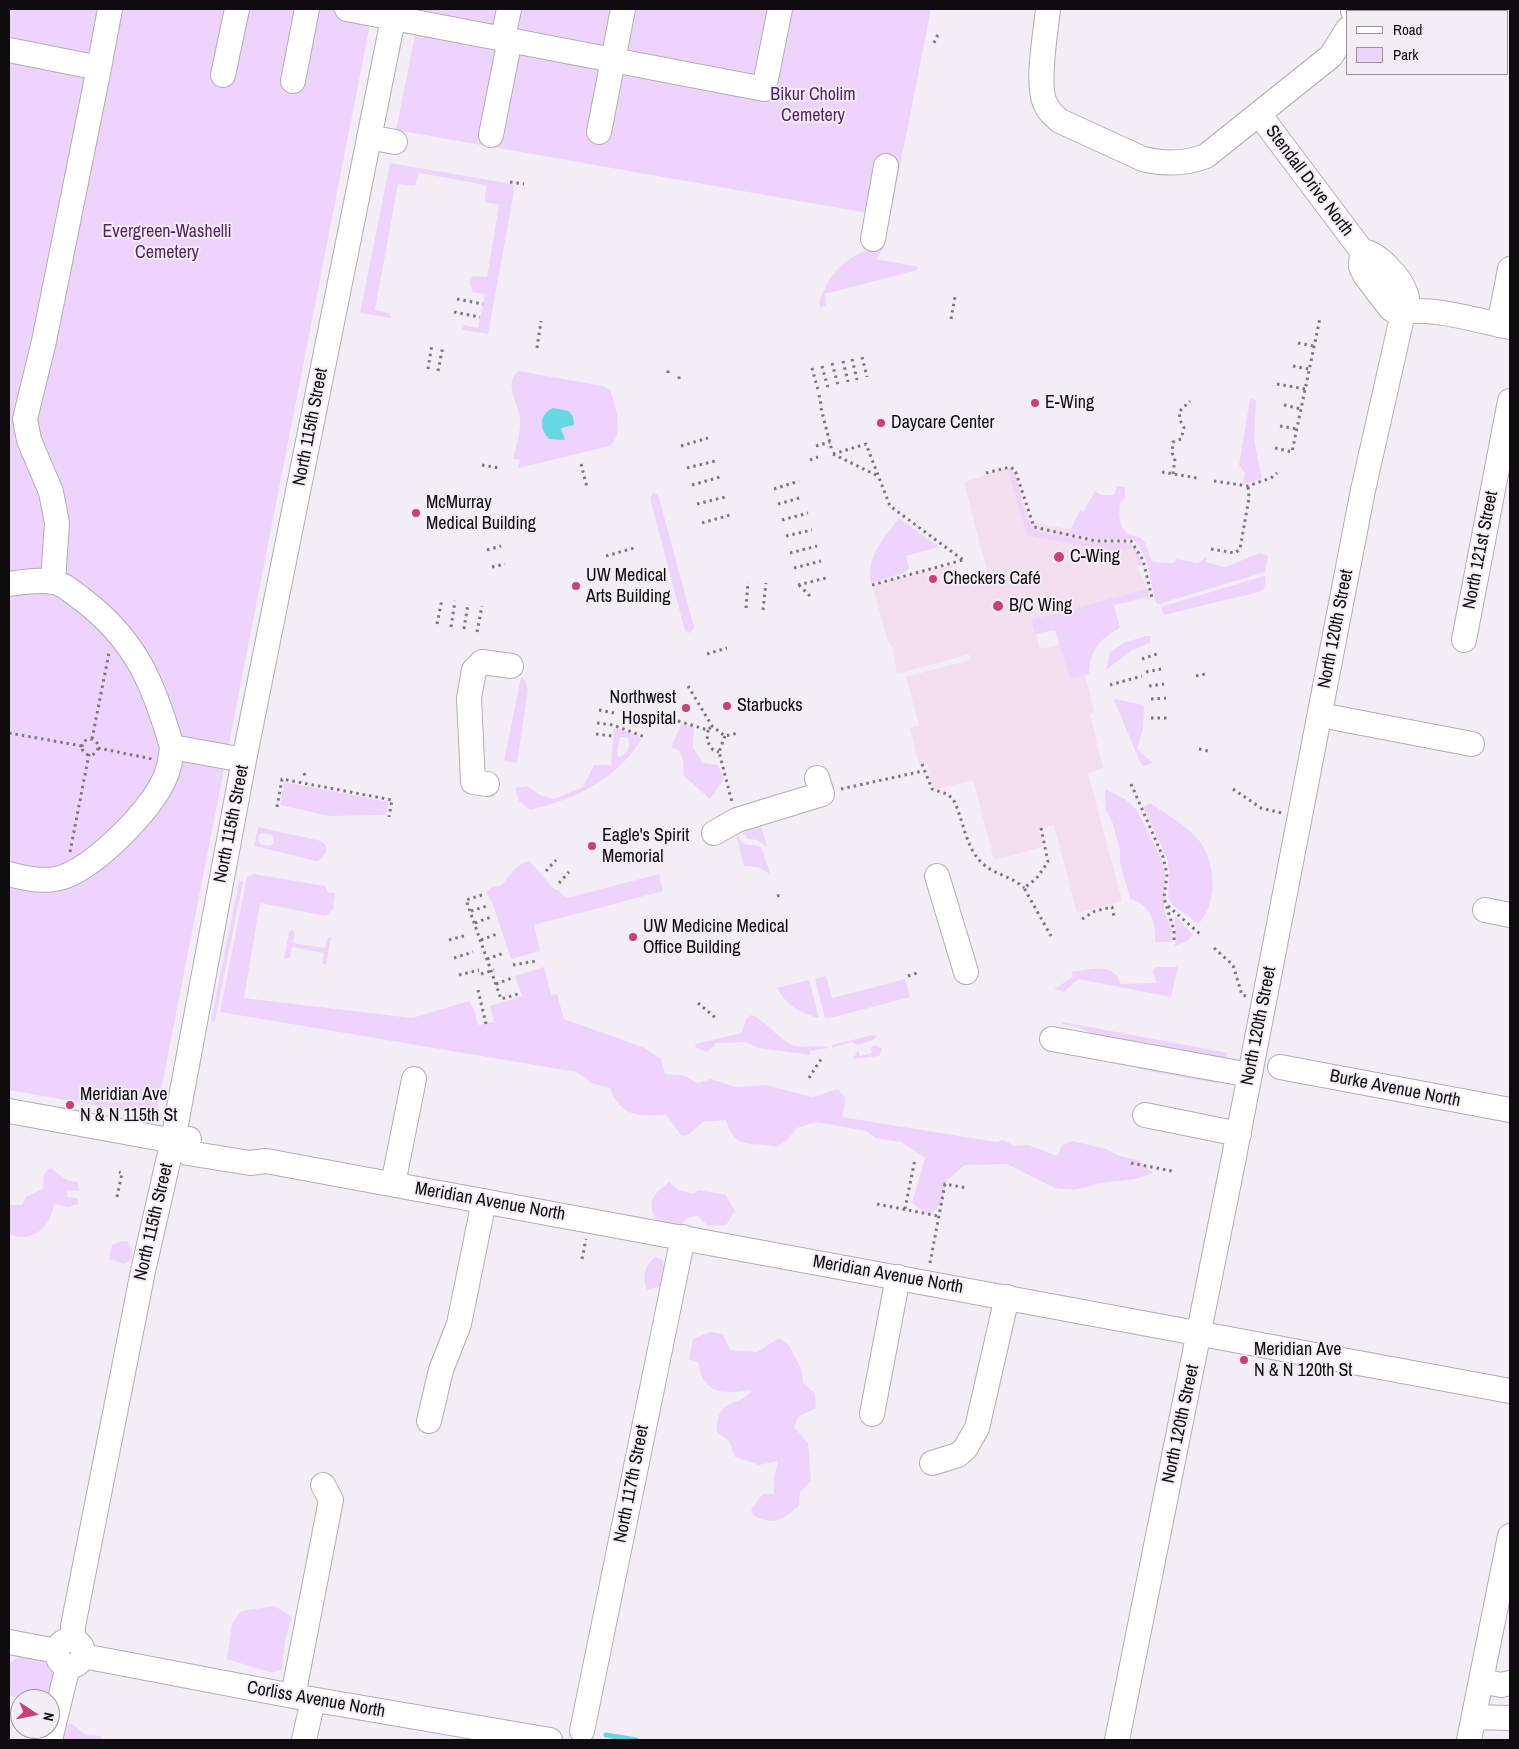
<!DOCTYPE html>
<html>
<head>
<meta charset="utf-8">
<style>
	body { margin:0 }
	#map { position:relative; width:1519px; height:1749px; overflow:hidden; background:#f3eef5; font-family:"Archivo Narrow",sans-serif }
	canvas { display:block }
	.frame { position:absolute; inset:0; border:10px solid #0e0c0f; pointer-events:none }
	.legend { position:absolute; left:1346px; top:10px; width:162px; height:65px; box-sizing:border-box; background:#f3eef5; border:1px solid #979499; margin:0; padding:6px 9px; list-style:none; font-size:15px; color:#0e0c0f }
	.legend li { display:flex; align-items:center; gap:10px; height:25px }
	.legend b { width:25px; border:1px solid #979499 }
	.north { position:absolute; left:10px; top:1689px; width:50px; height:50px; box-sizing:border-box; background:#f3eef5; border:1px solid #979499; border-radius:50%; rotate:101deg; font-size:14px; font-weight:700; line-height:20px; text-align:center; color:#0e0c0f }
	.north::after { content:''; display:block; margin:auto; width:18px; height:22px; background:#cb3f72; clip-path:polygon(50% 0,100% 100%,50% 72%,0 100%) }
</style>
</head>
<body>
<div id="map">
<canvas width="1519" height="1749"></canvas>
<div class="frame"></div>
<ul class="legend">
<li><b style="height:6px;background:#fff"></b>Road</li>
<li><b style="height:14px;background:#eed4fc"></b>Park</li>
</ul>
<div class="north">N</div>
</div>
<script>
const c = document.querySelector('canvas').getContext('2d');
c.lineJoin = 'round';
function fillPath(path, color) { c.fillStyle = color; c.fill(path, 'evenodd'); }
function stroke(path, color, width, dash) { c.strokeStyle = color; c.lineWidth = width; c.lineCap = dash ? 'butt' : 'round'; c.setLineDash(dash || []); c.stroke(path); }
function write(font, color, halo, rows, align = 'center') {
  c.font = font + ' "Archivo Narrow",sans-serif'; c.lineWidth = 4; c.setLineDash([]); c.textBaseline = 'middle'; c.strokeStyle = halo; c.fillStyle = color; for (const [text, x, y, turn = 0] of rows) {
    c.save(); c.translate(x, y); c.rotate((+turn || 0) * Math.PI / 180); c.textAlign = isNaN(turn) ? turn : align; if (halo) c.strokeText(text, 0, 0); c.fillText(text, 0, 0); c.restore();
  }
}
fillPath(new Path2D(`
	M1010,467L1031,522L1125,540L1129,548L1133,547L1138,568L1152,598L1032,620L1040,649L1060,644L1070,679L1085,675L1094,712L1090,714L1103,768L1088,773L1122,901L1077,913L1054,825L1039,829L1043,847L994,860L973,780L934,790L927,763L919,765L910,728L919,725L906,677L970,660L969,654L897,674L893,647L888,641L872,585L952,565L955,575H988L964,482Z`), '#f3dfee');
fillPath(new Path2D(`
	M9,9H373L156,1116L9,1090Z
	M420,9H931L890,217L396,130Z
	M390,163L513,184L514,192L488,334L462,330L464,325L478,328L485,294L473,292L469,282L473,276L487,277L499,205L485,202L486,185L419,173L415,186L398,184L375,310L389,313L391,318L360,313Z
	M882,245L884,248L876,259L915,266L918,267L917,270L825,294L826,306L820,307C818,301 822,295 825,289C836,263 856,253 882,245Z
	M519,371L603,386L610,390C616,405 624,434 610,446L518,468L520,460L513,459C516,447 521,432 520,419C519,403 502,383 519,371Z
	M1250,399L1256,400L1254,439L1262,479L1243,484L1245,473L1239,465Z
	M1008,470L1015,473C1022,491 1022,524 1040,532L1096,543H1130L1135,548L1143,564L1138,566L1133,547L1116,552L1027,535Z
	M1117,486L1125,487V498L1120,502C1119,512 1118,528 1129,534C1133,536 1137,536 1141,538C1148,544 1148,555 1153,562L1173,563L1177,559L1198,563L1207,557L1206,562L1225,567L1260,553L1268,556L1265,572L1159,604L1156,603C1149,582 1151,554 1132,539H1096L1069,533L1080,510L1083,512L1095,491L1101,495H1114Z
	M653,493L657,494L659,498L694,627L691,633L685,631L650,498Z
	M899,518L939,547L906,556L909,568L906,572L871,583C865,557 885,537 899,518Z
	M1264,576L1266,577L1264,589L1259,592L1164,615L1161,607Z
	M1147,589L1149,596L1114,605L1120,628C1100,638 1090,651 1089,674L1070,679L1055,630L1035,634L1031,620Z
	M1145,636H1151L1150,643L1132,650L1106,670L1110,652L1124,643Z
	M521,677L525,680L528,690L517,763L504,761Z
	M1116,699L1144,705L1143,729L1137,749L1153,763L1144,766L1140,762L1114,700Z
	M681,724L694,727L693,747L703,763L718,765L724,779L710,799L684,776L683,760L679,750L671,748Z
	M617,728L642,738C618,779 575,799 530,810L519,801L515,788L527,786L540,795L554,799L583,787L594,765H611L614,729ZM620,737H627L630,744L626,753L620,757L617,755Z
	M284,782L389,802L386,815L329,816L280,805Z
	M1105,789L1125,799L1137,810L1161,859L1165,874L1164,910L1172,930V942H1155C1156,922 1151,905 1130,899L1120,862V850L1112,821L1106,810Z
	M1150,803C1165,813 1185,825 1197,838C1216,859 1219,904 1198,924L1173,905L1168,898L1169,873L1167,858L1143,807Z
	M761,825L767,847L757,840L748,839L744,834L747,827Z
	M258,827L321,841L326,846V853L320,860L316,861L254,846ZM261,833L272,835L274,843L270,846L260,844L258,837Z
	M736,835L739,836L743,844L759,846L762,849L770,874L758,867L744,866Z
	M529,861L555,890H558L567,898L659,874L663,891L534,925L540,951L511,959L493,905L486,892L492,887L502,885C508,876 518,863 529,861Z
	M254,874L325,886L328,892L335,893L333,909L326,916L260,903L244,998L412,1018L469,1001L474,1009L478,1025L494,1022L490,1006L522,996L515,976L544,967L551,995L557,994L564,1019L645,1048L661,1059L665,1074L682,1075L698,1083L711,1079L736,1087L766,1085L813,1097L838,1089L846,1098L842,1117L996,1142L1003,1140L1015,1146L1028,1145L1057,1156L1062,1145L1072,1141L1106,1149L1120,1156L1138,1160L1153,1173L1136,1179L1101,1183L1075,1190L1055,1188L1007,1164L965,1165L947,1180L942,1202L930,1216L912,1203L925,1158L901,1142L876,1138L866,1131L816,1122L797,1128L788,1139L777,1147C750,1141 735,1151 726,1120L703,1122L688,1135L682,1136L666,1115C639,1116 621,1118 610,1088L591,1083L577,1072L220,1012L247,877Z
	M239,881L243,882L215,1021H211Z
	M1175,916L1193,935L1187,941L1175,946Z
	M292,929L295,933L293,943L325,948L328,937H331L326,965L322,963L324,953L292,947L290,958L284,959L289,932Z
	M1157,967H1178L1171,997L1078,979L1064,992L1054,989L1073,977L1071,972L1074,971C1094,970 1113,961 1121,984L1156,983L1153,970Z
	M826,976L832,998L905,979L910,997L834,1017L825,1018L815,979Z
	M809,980L819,1018C801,1014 786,1005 777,988Z
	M751,1015C762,1017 778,1039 793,1045C804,1049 819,1043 828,1048L810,1051V1055L759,1048L745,1042L716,1043L708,1052L696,1048L695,1044L742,1033L746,1019Z
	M1063,1022L1228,1053L1226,1060L1094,1036L1081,1028L1062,1024Z
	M873,1035L877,1036L874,1040L858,1045L851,1042L832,1048V1045Z
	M876,1045L882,1049L879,1056L853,1059L858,1050L860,1056L872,1053L871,1047Z
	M1140,1066L1219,1080L1218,1084L1139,1069Z
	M50,1168L67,1180L78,1182L79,1191L67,1190L68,1197L78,1198V1204L68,1207L54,1204C50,1228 32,1244 9,1234V1205H22L26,1197L43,1189L44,1174Z
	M669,1182L678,1190L694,1194L698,1190L726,1195L735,1211L726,1225L708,1226L698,1216L689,1217L676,1229L657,1223C647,1200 651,1197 669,1182Z
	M122,1241L128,1242L132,1250L131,1260L124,1264L109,1259L112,1245Z
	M655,1257L663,1260L666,1277L660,1286L647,1290C642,1276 644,1267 655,1257Z
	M710,1332L723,1334L730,1350L757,1352L779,1338L789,1345L802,1371L803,1382L815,1394L816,1408L798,1417L794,1427L808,1443L811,1481L800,1492L799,1506C782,1519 774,1527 753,1515L751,1509L763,1494H774V1477L778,1461L759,1465L735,1457L729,1441L717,1432C715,1398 739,1408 752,1390C725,1394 703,1396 698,1362L689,1359L693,1339Z
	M275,1606L292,1617L285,1641L282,1669L272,1673L227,1659L232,1624L241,1611Z
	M24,1654L40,1657L55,1673L51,1693C38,1701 22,1702 10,1695L9,1663Z
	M71,1723L86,1735L100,1736L102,1740H56L64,1725Z`), '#eed4fc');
fillPath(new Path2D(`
	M553,408L569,411L573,417L574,425L561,428L565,440L549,439C539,428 539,415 553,408Z`), '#65d8e4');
stroke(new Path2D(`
	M606,1735L636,1740`), '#65d8e4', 5);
const minor = new Path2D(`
	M347,9L764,89L780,9
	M1048,9C1046,31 1036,84 1045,103C1048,111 1054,116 1060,121L1143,159C1164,164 1186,164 1206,156L1331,56L1348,29
	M1353,11V9
	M503,38L509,9
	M9,50L99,68L44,341L25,419L29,440L51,492L57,523L53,582
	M99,68L110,9
	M223,75L237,9
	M293,81L307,9
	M599,132L623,9
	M491,135L510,39
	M369,137L395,142
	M873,239L886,166
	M1362,251L1361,267L1365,275L1391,309L1403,313
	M1403,313C1427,305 1483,322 1510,327
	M1499,325L1510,269
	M9,584C23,582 40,579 54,582C65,584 74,594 83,600C136,640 154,685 172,747
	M1464,640L1510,401
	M1320,715L1472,744
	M487,784L473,782L469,698L474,670L482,662L511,666
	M714,833L737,820L822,794L817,778
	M9,874C26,879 49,883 66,876C98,863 149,812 164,780C169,770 171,758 172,747L244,760
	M937,876L966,972
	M1485,910L1510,915
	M1052,1039L1250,1075
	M1280,1067L1510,1110
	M9,1111L180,1142L189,1139
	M1145,1115L1239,1134
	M180,1142L188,1153L250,1163L266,1161L1510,1391
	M393,1184L414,1079
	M872,1414L898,1277
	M429,1421L441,1370L459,1324L484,1201
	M932,1463L958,1455L965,1449L977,1428L1007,1297
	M57 1653a13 13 0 1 1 26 0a13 13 0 1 1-26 0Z
	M73,1640V1626L143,1271L173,1140L244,760L395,9
	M9,1642L57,1651
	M83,1656L293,1696L550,1740
	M1481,1681L1501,1685L1510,1683
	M293,1696L331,1500L323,1485
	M1474,1717L1510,1718
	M582,1731L683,1237
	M50,1740L68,1666
	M304,1740L313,1700
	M1117,1740L1233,1162L1363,490L1403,313C1406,307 1409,301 1406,294C1401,278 1378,253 1362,251L1259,114
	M1469,1740L1510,1536`);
stroke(minor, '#b1adb4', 26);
stroke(new Path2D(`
	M934,43L939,32
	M510,182L524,184
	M457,299L483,304
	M454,312L480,317
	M951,319L955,297
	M1298,343L1314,346
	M537,348L541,321
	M862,357L867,377
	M852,359L857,380
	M843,361L848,382
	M832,363L838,385
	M822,366L828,388
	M1293,366L1309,369
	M812,368L818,390
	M428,369L432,344
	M438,371L443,346
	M668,373V369
	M679,379V375
	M1277,384L1305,389
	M819,395L821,404
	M1284,405L1301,409
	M821,408L832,451
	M1280,426L1297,429
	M681,446L708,438
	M816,446L830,442
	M1275,448L1292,452L1320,318
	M833,454L866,444L890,506L963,560
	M833,454L878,476
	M810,460L818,457
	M581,464L587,487
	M482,465L499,468
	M687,468L715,461
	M1162,472L1197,478
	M986,473L1010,467L1015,470L1034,527L1096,541H1131L1143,560L1152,598
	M1173,474L1175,458L1172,453L1173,442L1181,439L1184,428L1180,420L1179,412L1190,401
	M1271,478L1277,473
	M1214,481L1248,486L1268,479
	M692,485L720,477
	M774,489L799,481
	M697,504L725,497
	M778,504L803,497
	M782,520L808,513
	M702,523L730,515
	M786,536L812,530
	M1211,549L1235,553L1240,549L1249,498L1248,486
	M487,550L501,546
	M790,553L817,546
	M606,556L634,548
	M492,567L505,564
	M794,568L821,561
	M798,585L826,578
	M799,585L810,596
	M872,585L963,560
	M746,608L748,582
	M763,610L766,583
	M437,624L442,599
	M451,627L455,601
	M464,629L468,604
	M477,632L482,606
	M707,654L727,648
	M1142,659L1157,654
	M1146,672L1161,669
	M1196,676L1205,674
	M1110,685L1142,676
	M688,686L712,726L725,736L738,733
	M1149,686L1164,684
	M1151,699L1166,698
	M599,710L614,713
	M1151,718H1167
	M678,721L708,730L712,726
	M597,723L613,725L645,737
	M708,730L707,741L713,750L719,752
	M9,733L82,746
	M596,734L612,736
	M725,736L719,752L732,802
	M82 747a8 8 0 1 1 16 0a8 8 0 1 1-16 0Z
	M92,739L109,653
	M98,748L152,759
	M1199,749L1208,751
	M922,764L932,789L947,794L953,799C964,820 965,848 983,864C995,875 1012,876 1024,888
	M304,773L306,778
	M1131,784L1163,857L1167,874L1164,898L1174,930V944
	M841,789L923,771
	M1233,789L1261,808L1282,813
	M277,807L282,779L392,800L389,817
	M1041,828L1048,862L1036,879L1024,888L1051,936
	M70,852L89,754
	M546,871L556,860
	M559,883L569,872
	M482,895L466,900L501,999L518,994
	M777,896L781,895
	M1168,906L1200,934
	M471,911L487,906
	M1082,919L1095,911L1112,907L1114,917
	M475,923L491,917
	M449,940L467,935
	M481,940L497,934
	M1214,948L1233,965L1242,995L1246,996
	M454,958L473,952
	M487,959L504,953
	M513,965L536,961
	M481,974L494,970
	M459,975L479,970
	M908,976L917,973
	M496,984L512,978
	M478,990L486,1024
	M698,1003L717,1019
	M809,1078L823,1056
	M1131,1163L1172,1171
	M117,1197L122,1173L119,1172
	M877,1204L938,1216
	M905,1209L915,1159
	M582,1259L586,1239
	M930,1263L945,1184L967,1188`), '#7b787c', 3, [2.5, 4]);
stroke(minor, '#fff', 24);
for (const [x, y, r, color] of [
	[1035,403,5,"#cb3f72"],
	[881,423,5,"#cb3f72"],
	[416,513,5,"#cb3f72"],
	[1059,557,6,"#cb3f72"],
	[933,579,5,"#cb3f72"],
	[576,586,5,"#cb3f72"],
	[998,606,6,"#cb3f72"],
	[727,706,5,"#cb3f72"],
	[686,708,5,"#cb3f72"],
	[592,846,5,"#cb3f72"],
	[633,937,5,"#cb3f72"],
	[70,1105,5,"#cb3f72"],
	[1244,1360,5,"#cb3f72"]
]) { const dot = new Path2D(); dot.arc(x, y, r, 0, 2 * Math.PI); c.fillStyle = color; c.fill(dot); stroke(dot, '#f3eef5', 2); }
write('18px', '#561f6d', '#f3eef5', [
	["Bikur Cholim",813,95],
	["Cemetery",813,116],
	["Evergreen-Washelli",167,232],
	["Cemetery",167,253]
]);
write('18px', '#0e0c0f', '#f3eef5', [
	["Stendall Drive North",1309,181,53],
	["North 115th Street",311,427,-79],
	["North 121st Street",1481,550,-79],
	["North 120th Street",1336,629,-79],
	["North 115th Street",232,824,-79],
	["North 120th Street",1259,1026,-79],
	["Burke Avenue North",1395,1089,11],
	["Meridian Avenue North",490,1202,10],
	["North 115th Street",154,1222,-77],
	["Meridian Avenue North",888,1275,10],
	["North 120th Street",1181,1424,-78],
	["North 117th Street",632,1484,-79],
	["Corliss Avenue North",316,1700,10]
]);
write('18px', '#0e0c0f', '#f3eef5', [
	["E-Wing",1045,403],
	["Daycare Center",891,423],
	["McMurray",426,503],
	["Medical Building",426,524],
	["C-Wing",1070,557],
	["UW Medical",586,576],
	["Arts Building",586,597],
	["Checkers Café",943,579],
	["B/C Wing",1009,606],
	["Northwest",676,698,"right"],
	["Hospital",676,719,"right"],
	["Starbucks",737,706],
	["Eagle's Spirit",602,836],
	["Memorial",602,857],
	["UW Medicine Medical",643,927],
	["Office Building",643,948],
	["Meridian Ave",80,1095],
	["N & N 115th St",80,1116],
	["Meridian Ave",1254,1350],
	["N & N 120th St",1254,1371]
], 'left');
</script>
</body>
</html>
